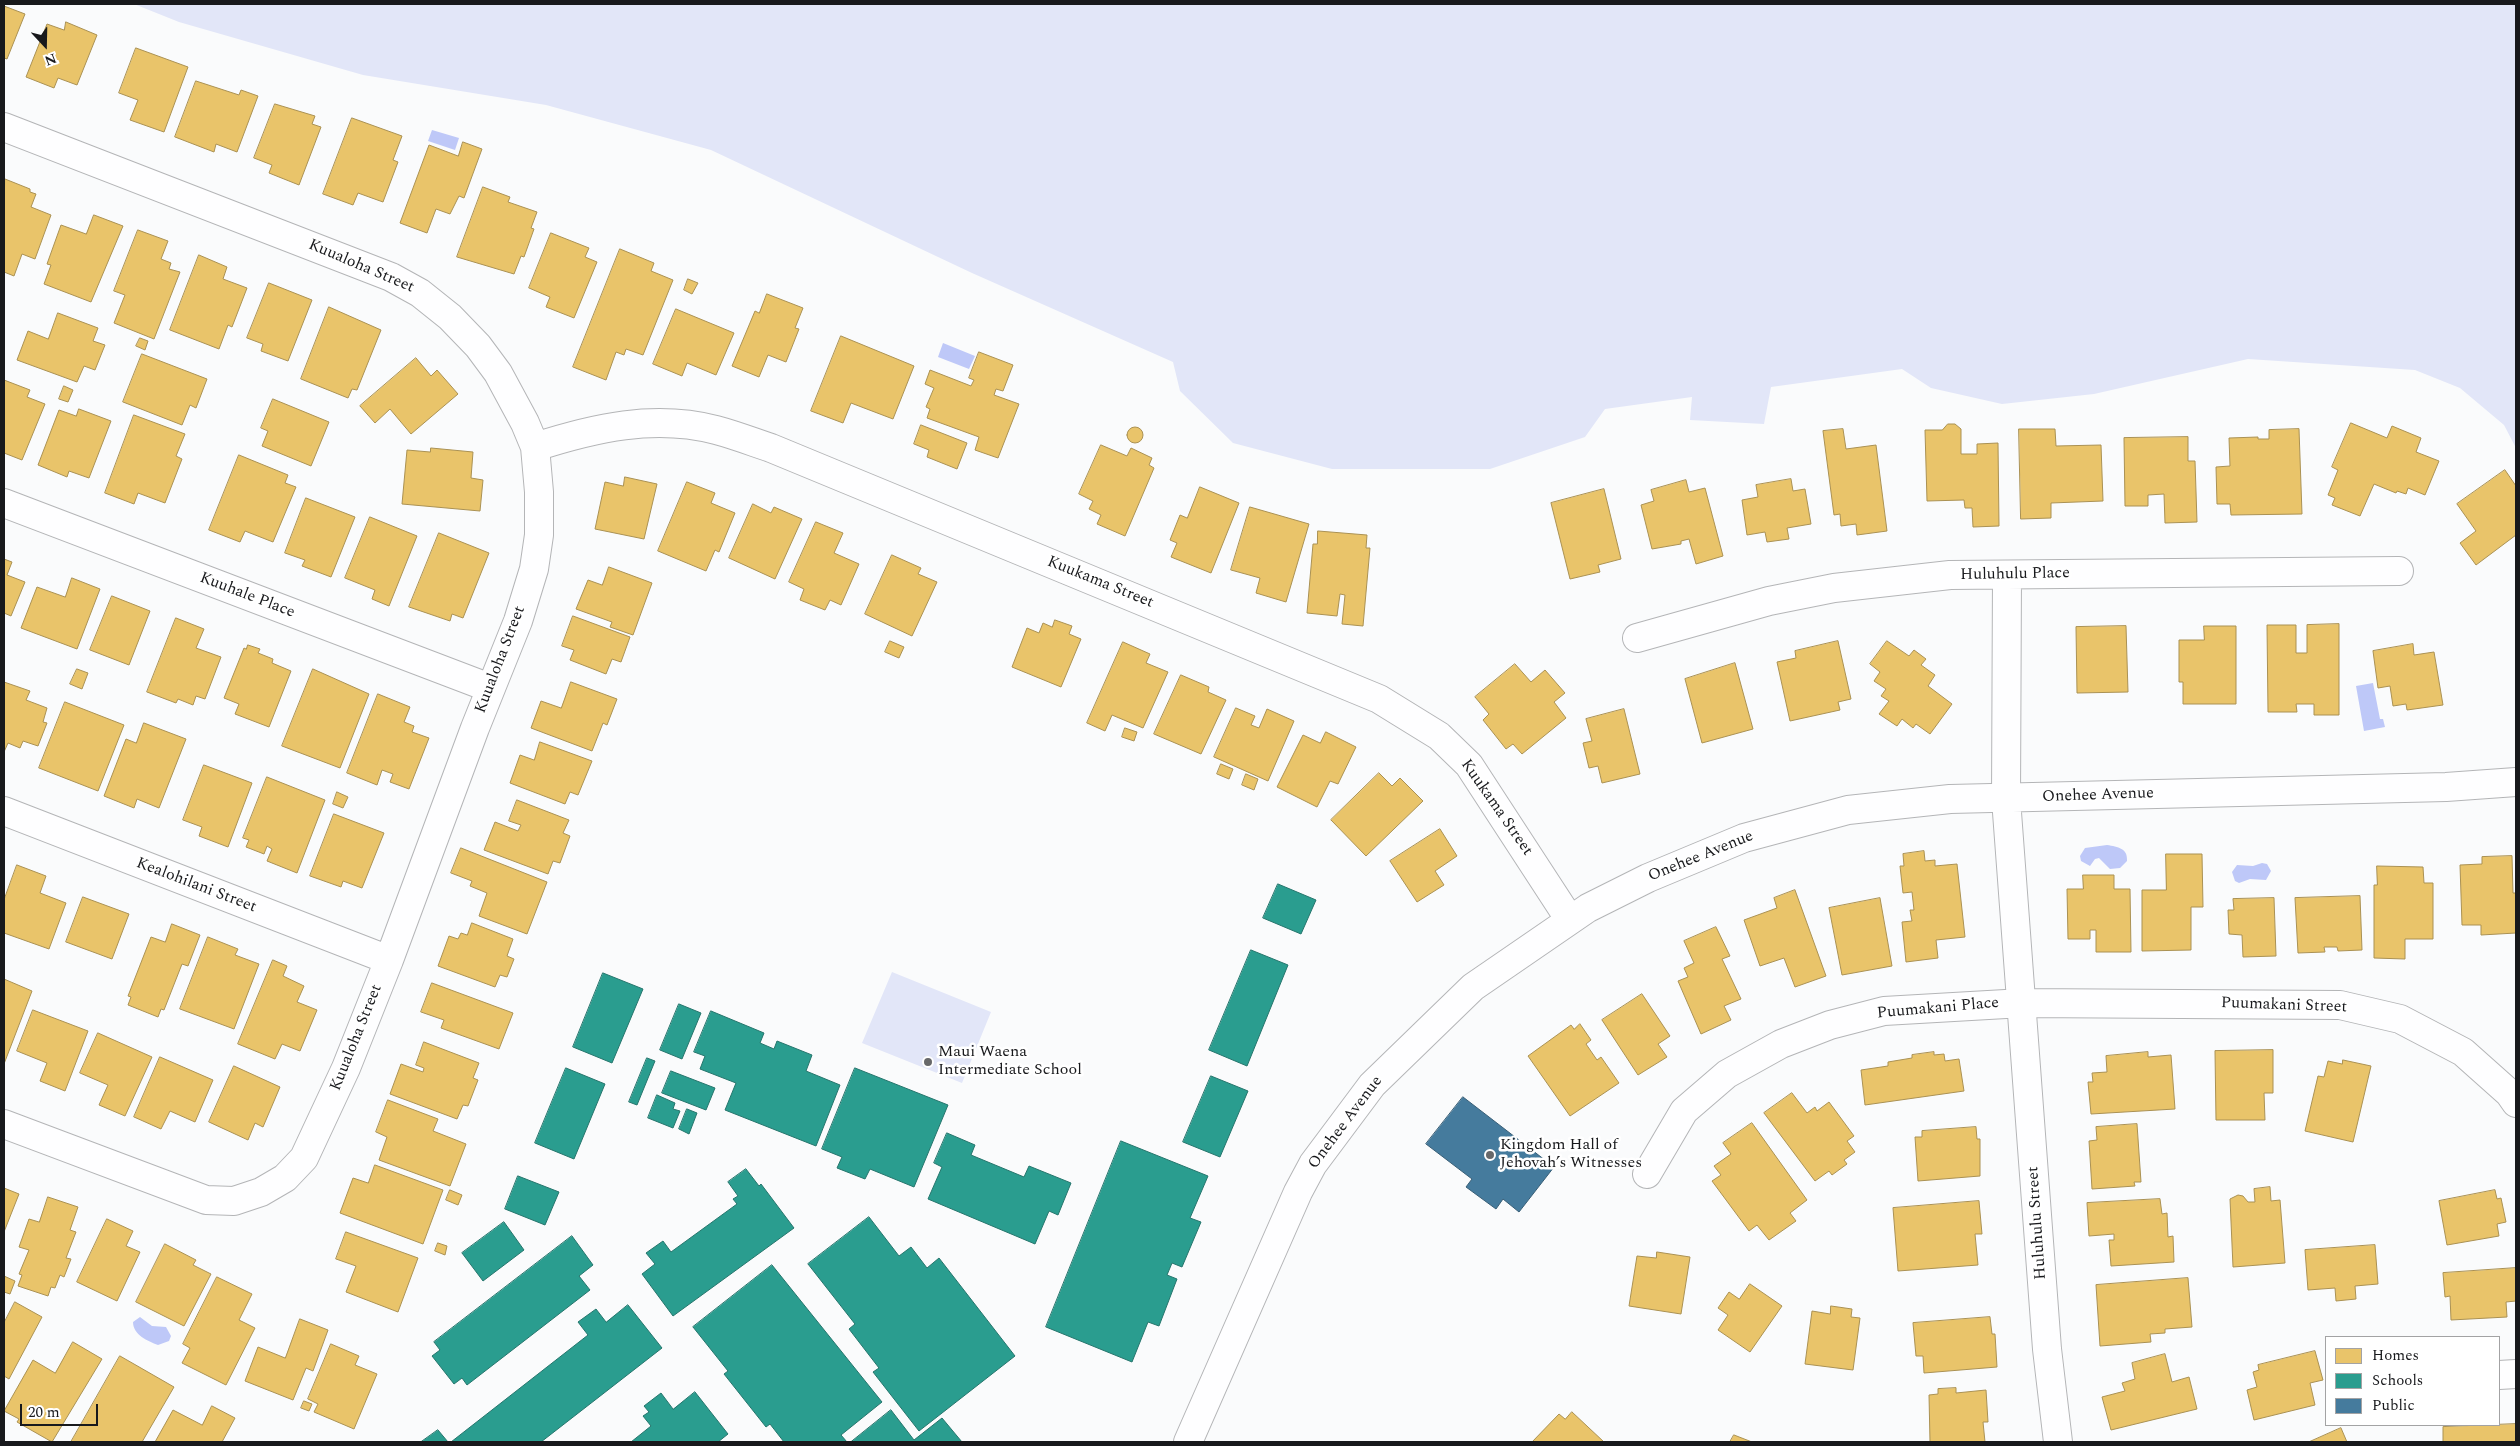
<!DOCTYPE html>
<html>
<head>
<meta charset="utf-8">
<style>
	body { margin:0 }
	#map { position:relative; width:2520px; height:1446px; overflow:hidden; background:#fafbfc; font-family:Spectral,serif }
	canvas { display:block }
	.frame { position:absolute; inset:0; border:5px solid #18191c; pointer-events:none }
	.legend { position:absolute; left:2325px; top:1336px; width:175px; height:90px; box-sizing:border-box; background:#fff; border:1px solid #a3a3a4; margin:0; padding:6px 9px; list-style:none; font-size:15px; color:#18191c }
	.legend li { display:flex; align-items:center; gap:10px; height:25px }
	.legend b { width:25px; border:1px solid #a3a3a4 }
	.north { position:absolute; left:20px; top:20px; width:50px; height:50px; -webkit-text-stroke:4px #fff; paint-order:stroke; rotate:159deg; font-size:14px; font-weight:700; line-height:20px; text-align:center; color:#18191c }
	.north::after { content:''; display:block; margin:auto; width:18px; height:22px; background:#18191c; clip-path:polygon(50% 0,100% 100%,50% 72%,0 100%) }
	.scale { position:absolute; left:20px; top:1404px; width:78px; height:22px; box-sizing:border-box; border:2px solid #18191c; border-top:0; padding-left:6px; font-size:15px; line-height:18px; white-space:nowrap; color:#18191c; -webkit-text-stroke:4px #fff; paint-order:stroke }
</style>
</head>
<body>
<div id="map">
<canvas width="2520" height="1446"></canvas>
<div class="frame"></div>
<ul class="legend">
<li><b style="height:14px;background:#e9c46a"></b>Homes</li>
<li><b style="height:14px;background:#2a9d8f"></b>Schools</li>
<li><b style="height:14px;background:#457b9d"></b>Public</li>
</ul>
<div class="north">N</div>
<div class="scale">20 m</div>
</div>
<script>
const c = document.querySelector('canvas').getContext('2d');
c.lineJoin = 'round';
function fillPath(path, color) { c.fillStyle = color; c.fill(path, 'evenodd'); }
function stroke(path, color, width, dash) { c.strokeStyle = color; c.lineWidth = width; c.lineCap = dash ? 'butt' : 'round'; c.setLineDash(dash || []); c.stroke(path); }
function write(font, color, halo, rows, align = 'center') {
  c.font = font + ' Spectral,serif'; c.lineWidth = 5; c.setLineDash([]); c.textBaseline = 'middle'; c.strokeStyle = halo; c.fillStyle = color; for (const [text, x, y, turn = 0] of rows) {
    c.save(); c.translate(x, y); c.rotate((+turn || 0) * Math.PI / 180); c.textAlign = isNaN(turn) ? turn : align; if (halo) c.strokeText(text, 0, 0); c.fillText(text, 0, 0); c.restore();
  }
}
fillPath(new Path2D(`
	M134,4H2516V448L2504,425L2460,388L2415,370L2248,359L2094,394L2002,404L1931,388L1902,369L1771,387L1764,424L1690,420L1692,397L1605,409L1585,437L1490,469H1332L1233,443L1180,391L1173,362L972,273L711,150L546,105L363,75L179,22Z
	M892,972L991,1012L962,1083L862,1043Z`), '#e2e6f8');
fillPath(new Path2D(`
	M432,130L459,138L455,150L428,141Z
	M943,343L975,356L969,369L938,357Z
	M2373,683L2380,719H2383L2385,727L2364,731L2356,686Z
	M2107,845C2118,847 2128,848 2127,861L2120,868L2110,869L2099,858L2095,859L2090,866L2081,861L2080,856L2085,848Z
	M2262,863L2267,864L2271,871L2266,880L2250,879L2239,883L2235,881L2232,872L2237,865L2253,866Z
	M140,1317L152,1326L166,1327L171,1336L169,1341L158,1345C148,1341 133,1335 133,1322Z`), '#bec8f8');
const homes = new Path2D(`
	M4,6L25,14L7,59L4,58Z
	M66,22L97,35L77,85L58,78L54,88L26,77L47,24L64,30Z
	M136,48L188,67L164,132L130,120L138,100L119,93Z
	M196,81L239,95L241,90L258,96L237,152L216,144L214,152L175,137Z
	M275,104L315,116L312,124L321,127L299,185L269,173L272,165L254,158Z
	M352,118L402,136L393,160L398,162L383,202L358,193L353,205L323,194Z
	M463,142L482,149L464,198L459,196L450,214L436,209L427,233L400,223L429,145L458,156Z
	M5,179L30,189V192L36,194L31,207L51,215L35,259L22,254L14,276L4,272Z
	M483,187L510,197L508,202L537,212L531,228L534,229L524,257L521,256L514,274L457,257Z
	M94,215L123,226L91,302L44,284L51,265L47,264L61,225L86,234Z
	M138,230L168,241L161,259L171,263L169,269L180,272L154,339L114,323L125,295L114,291Z
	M551,233L589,248L585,257L597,262L574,318L546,307L550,297L529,288Z
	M620,249L654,263L651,271L673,280L643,355L626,349L624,355L616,352L606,380L573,367Z
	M199,255L227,267L223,279L247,288L232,327L228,325L219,349L170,330Z
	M688,279L698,283L692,294L684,290Z
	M269,283L312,300L288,361L261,351L263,344L247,338Z
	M767,294L803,308L795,328L799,329L786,362L768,355L759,377L732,366L755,311L759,313Z
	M329,307L381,330L357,390L352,389L348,398L301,379Z
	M676,309L734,333L716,375L687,363L682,376L653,364Z
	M58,313L98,328L93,341L105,345L95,370L84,366L77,382L17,360L28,331L48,339Z
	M841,336L914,366L893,419L851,403L843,423L811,411Z
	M140,338L148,341L145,350L136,346Z
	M979,352L1013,365L1003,391L996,389L994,395L1019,404L998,458L975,450L979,437L927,418L930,409L926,407L934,388L925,384L930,370L971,386L974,380L969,378Z
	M142,354L207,379L196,408L190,405L182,425L123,402Z
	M416,358L431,376L437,370L458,394L411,434L390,409L375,423L360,406Z
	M4,380L30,390L27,397L45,404L22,460L4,453Z
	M64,386L73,390L68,402L59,399Z
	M273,399L329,422L311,466L262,446L268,431L261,428Z
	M79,409L111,421L89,478L69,471L67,477L38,465L59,410L76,416Z
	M134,415L185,434L176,456L182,459L165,503L138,493L134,504L105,493Z
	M2351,423L2387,438L2392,426L2421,438L2416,452L2439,461L2425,495L2408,488L2406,494L2397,491L2396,493L2374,484L2360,516L2332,505L2335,498L2328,495L2338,470L2332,467Z
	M1948,424H1955L1961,429V454H1977V444L1998,443L1999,526L1973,527L1972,508H1965L1964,500L1927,501L1925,430H1942Z
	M921,425L967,443L957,469L927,457L929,450L914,444Z
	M1127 435a8 8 0 1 1 16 0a8 8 0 1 1-16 0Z
	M1843,429L1846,449L1876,445L1887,531L1857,535L1856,524L1841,526L1840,514L1834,515L1823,431Z
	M2019,429H2055L2056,446L2101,445L2103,501L2051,503V518L2021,519Z
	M2299,429L2302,514L2231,515L2230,504H2217L2216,467L2230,466L2229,438L2258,437V439H2269V430Z
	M2188,437V461H2195L2197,522L2165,523L2164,494L2148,495V506H2125L2124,438Z
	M1101,445L1127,456L1131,448L1152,458L1149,465L1154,468L1125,536L1097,524L1101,515L1089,509L1093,501L1079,494Z
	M431,448L473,452L471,478L483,480L480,511L402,504L407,450L430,452Z
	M239,455L288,475L285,483L296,487L273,542L245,531L240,542L209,530Z
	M2505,470L2516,486V535L2476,565L2460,543L2476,531L2457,504Z
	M625,477L657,484L644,539L595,529L605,482L623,486Z
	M1791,479L1793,491L1805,489L1811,524L1787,528L1789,539L1767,542L1765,532L1747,535L1742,500L1758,497L1756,485Z
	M1686,480L1689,492L1705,488L1723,556L1696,564L1689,539L1681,541V544L1652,549L1641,505L1654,501L1651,490Z
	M687,482L715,493L711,503L735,513L719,552L715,550L706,571L658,551Z
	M1200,487L1239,503L1211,573L1171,557L1177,543L1170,540L1180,515L1187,518Z
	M1604,489L1621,559L1598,565L1600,572L1570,579L1551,503Z
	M306,498L355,517L331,577L302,566L305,560L285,553Z
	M753,504L771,513L774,507L802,519L775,579L729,558Z
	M1250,507L1309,524L1286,602L1256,593L1260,578L1231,570Z
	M370,517L417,536L389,606L372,599L375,590L345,578Z
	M816,522L843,533L834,553L859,564L841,605L830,600L825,610L800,600L804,589L789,582Z
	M1318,531L1367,535L1366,548H1370L1363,626L1342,624L1345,595L1340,594L1337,616L1307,613L1313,544H1317Z
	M439,533L489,553L463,618L452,614L450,621L409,607Z
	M892,555L921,568L918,574L937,582L912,636L865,614Z
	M4,559L12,562L7,575L25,582L11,616L4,613Z
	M609,567L652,583L633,635L610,627L612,622L576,609L588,580L602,585Z
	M72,578L100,589L77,649L21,628L37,587L65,597Z
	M112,596L150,611L129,665L90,650Z
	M573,616L630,637L621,662L612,659L606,674L570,660L574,650L562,646Z
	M176,618L204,629L196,648L221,657L205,699L196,696L193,705L178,699L176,703L147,692Z
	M1055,620L1072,626L1069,634L1081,639L1061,687L1012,667L1027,628L1039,633L1043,623L1052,627Z
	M2339,624V715H2314V704H2296L2297,712H2268L2267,625H2296V653H2307V625Z
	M2126,626L2128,692L2077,693L2076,627Z
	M2204,626H2236V704H2183V682H2179V640H2204Z
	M890,641L904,647L899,658L885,652Z
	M1838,641L1851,699L1838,702L1840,710L1790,721L1777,662L1796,658L1795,651Z
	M1887,641L1909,656L1914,650L1926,659L1921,665L1935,675L1928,686L1952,704L1930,734L1916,724L1913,728L1902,719L1897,726L1879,714L1889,701L1881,696L1886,689L1874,681L1880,672L1870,664Z
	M1123,642L1150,654L1146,663L1168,672L1143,728L1112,715L1105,731L1087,723Z
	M2413,644L2414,655L2434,652L2443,705L2407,710L2406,704L2393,706L2390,686L2378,688L2373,651Z
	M248,645L260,649L258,653L273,659L272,663L291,671L269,727L235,714L239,704L224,698L244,648L246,649Z
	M1735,663L1753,729L1702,743L1685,679Z
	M1515,664L1531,682L1545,670L1565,693L1554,702L1566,718L1522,754L1513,744L1506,749L1483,720L1489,714L1475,697Z
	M77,669L88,673L82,689L70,684Z
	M313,669L369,694L340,768L282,746Z
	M1181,675L1209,687L1208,692L1226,700L1201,754L1154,734Z
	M4,682L30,691L26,700L47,708L43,722L47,723L38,746L23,741L20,748L8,743L4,752Z
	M571,682L617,699L607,725L603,723L592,751L531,728L541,701L561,708Z
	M378,694L410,707L404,722L414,726L412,732L429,738L409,789L390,782L393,774L382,770L377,785L347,773Z
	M65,702L124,725L98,791L39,768Z
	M1236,708L1255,716L1251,725L1259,728L1267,709L1294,721L1268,781L1214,757Z
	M1624,709L1640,774L1602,783L1598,766L1589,768L1583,743L1592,741L1586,719Z
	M144,723L186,739L159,808L137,799L134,808L104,796L126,739L136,743Z
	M1125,728L1137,732L1134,741L1122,737Z
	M1326,732L1356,747L1338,784L1330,781L1317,807L1277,787L1303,735L1320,743Z
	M540,742L592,761L578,795L570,792L565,804L510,783L520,755L534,760Z
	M1221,764L1233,769L1229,779L1217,774Z
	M204,765L252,783L228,847L199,836L202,827L183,820Z
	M1379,773L1392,786L1400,778L1423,801L1366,856L1331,820Z
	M1246,774L1258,779L1254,790L1242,785Z
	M267,777L325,800L297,873L267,861L272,849L267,846L264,854L246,847L249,840L243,838Z
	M337,792L348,797L343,808L333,804Z
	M517,800L569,820L563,833L570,836L560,863L553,861L548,874L484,850L495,822L518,831L521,825L509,821Z
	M334,814L384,833L362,888L343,881L341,887L310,876Z
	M1440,829L1457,856L1435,871L1444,885L1417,902L1390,861Z
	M461,848L547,882L527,934L479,916L487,893L470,886L472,881L451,873Z
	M1924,851L1925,861L1935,860V866L1957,864L1965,937L1936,940L1938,958L1906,962L1902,922L1912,921L1910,910H1914L1912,892L1903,893L1900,866H1904L1903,854Z
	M2166,854H2202L2203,907H2191V950L2142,951V890H2166Z
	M2512,856L2513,893H2516V933L2481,935V925H2462L2460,865L2482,864V857Z
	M17,865L46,876L40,893L66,903L49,949L4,933V900Z
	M2377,866L2423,867L2424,883H2433V939H2405V959L2374,958V885H2377Z
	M2083,875H2114V889H2130L2131,952H2096V930H2090V939H2068L2067,889H2083Z
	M1795,890L1826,976L1795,987L1784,958L1760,966L1744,920L1777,908L1774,898Z
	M2360,896L2362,950L2338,951L2337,947H2324L2325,952L2298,953L2295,898Z
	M83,897L129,914L112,959L66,942Z
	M1880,898L1892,966L1842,975L1829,908Z
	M2274,898L2276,956L2243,957L2242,935L2229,934L2228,910H2234L2233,899Z
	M472,923L513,939L507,956L514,959L507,977L500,975L495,987L438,966L449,936L458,939L461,933L467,935Z
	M172,924L200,935L188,966L182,964L164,1010L161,1009L158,1017L128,1005L131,997L128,996L151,937L165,942Z
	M1716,927L1730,956L1722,959L1741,999L1724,1006L1731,1020L1701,1034L1678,981L1688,977L1684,968L1694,963L1684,941Z
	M208,937L238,949L235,955L259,964L234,1029L180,1009Z
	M273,960L287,966L283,976L304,986L297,1002L317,1010L300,1051L282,1044L275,1059L238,1044Z
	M4,979L32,991L4,1064Z
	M432,983L513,1013L499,1049L441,1028L444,1020L421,1012Z
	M1642,994L1670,1036L1658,1044L1667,1057L1638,1075L1602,1020Z
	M33,1010L88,1031L65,1091L40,1081L47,1063L17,1051Z
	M1580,1024L1591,1040L1586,1044L1597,1060L1601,1057L1619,1083L1570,1116L1528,1056L1571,1025L1574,1029Z
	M98,1033L152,1057L125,1116L99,1105L108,1085L80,1073Z
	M424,1042L479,1063L473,1078L478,1080L468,1106L463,1105L457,1119L390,1094L401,1064L423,1072L424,1068L416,1065Z
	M2273,1050V1093H2264L2265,1120H2216L2215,1051Z
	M1934,1052V1055L1944,1054L1945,1061L1959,1059L1964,1091L1865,1105L1861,1070L1888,1066V1062L1912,1058V1055Z
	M2148,1052V1057L2171,1055L2175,1109L2091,1114L2088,1082H2093L2092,1073L2107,1072L2106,1056Z
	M160,1057L213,1080L195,1122L170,1111L161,1129L134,1117Z
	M2343,1060L2371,1066L2353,1142L2305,1131L2318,1076L2324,1077L2328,1061L2342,1064Z
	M234,1066L280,1087L263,1127L255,1123L248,1140L209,1122Z
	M1792,1093L1807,1113L1815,1107L1817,1111L1829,1102L1854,1136L1847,1141L1855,1152L1844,1160L1847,1164L1832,1175L1829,1171L1815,1181L1764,1113Z
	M388,1100L438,1119L433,1131L466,1144L450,1186L379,1160L387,1137L376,1132Z
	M1752,1123L1807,1200L1790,1213L1796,1221L1769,1240L1757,1225L1749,1231L1712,1181L1721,1175L1714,1166L1731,1154L1723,1143Z
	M2137,1124L2141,1182H2134L2135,1186L2092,1189L2089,1141L2097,1140L2096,1127Z
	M1976,1127L1977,1139H1980V1176L1918,1181L1915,1137H1922V1131Z
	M375,1165L443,1190L423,1244L340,1213L353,1178L368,1183Z
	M2270,1187L2271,1201L2280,1200L2285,1263L2233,1267L2230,1199L2238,1195L2243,1196L2248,1202H2255L2254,1189Z
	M4,1188L19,1194L4,1232Z
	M450,1190L462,1195L458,1205L446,1200Z
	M2495,1190L2497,1199L2501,1198L2506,1222L2497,1224L2499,1236L2447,1245L2439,1201Z
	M48,1197L78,1207L70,1230L76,1232L66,1258L71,1259L64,1277L60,1275L55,1288L51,1287L48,1296L18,1286L22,1275L19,1274L29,1250L19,1247L29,1219L39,1222Z
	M2160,1199L2162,1214L2167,1213L2168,1237L2173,1236L2174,1262L2111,1266L2109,1240H2114V1234L2089,1236L2087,1203Z
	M1979,1201L1982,1234H1975L1978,1265L1898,1271L1893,1208Z
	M107,1219L133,1231L126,1246L140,1252L117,1301L77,1282Z
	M346,1232L418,1258L398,1312L346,1292L356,1266L336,1259Z
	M438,1243L447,1246L445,1255L435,1251Z
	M165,1244L196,1260L193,1265L211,1274L184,1326L136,1302Z
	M2375,1245L2378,1284L2355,1286L2356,1299L2336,1301L2335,1288L2308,1290L2305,1250Z
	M1657,1252L1690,1257L1681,1314L1629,1306L1637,1256L1656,1258Z
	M2516,1268V1301L2506,1302L2507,1317L2451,1320L2450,1296L2445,1297L2443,1273Z
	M4,1276L15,1281L10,1294L4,1292Z
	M217,1277L252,1294L239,1320L255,1328L226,1385L182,1363L190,1348L183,1344Z
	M2188,1278L2192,1327L2165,1329V1333L2150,1334L2151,1342L2100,1346L2096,1285Z
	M1750,1284L1782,1306L1750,1352L1718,1330L1728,1315L1718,1308L1729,1292L1739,1299Z
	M15,1302L42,1317L9,1379L4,1376V1323Z
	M1831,1306L1852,1309L1851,1317L1860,1318L1853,1370L1805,1364L1812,1311L1830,1314Z
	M1990,1317L1992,1334H1995L1997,1367L1924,1373L1923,1356H1916L1913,1323Z
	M300,1319L328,1330L313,1371L306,1368L293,1400L245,1381L258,1347L285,1358Z
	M73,1342L102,1359L52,1442L17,1422L19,1419L4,1411L33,1360L55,1373Z
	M331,1344L359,1356L355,1365L377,1374L354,1429L314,1412L318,1404L308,1399Z
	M2315,1351L2323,1380L2310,1383L2315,1405L2254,1420L2247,1390L2257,1387L2253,1372L2259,1370L2258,1365Z
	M2165,1354L2172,1382L2189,1377L2197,1409L2111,1430L2102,1397L2125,1391L2122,1383L2135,1379L2132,1363Z
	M120,1356L174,1387L142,1442H71Z
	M1956,1388V1393L1986,1390L1988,1422H1983L1985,1442H1930L1929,1395L1938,1394V1389Z
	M304,1401L312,1404L309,1411L301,1408Z
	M212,1406L235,1418L222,1442H155L173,1410L202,1425Z
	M1572,1412L1604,1442H1532L1559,1414L1565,1419Z
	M2516,1424V1442H2443V1427Z
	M2341,1428L2347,1442H2309Z
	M1734,1435L1752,1442H1730Z`);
fillPath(homes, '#e9c46a');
stroke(homes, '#aa9153', 1);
const schools = new Path2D(`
	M1278,884L1316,900L1301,934L1263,918Z
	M1251,950L1288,965L1247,1066L1209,1050Z
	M603,973L643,989L612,1063L573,1047Z
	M679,1004L701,1013L682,1059L660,1050Z
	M711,1011L764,1033L760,1043L774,1049L777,1041L812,1055L806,1071L840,1085L816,1146L725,1110L736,1083L700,1069L705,1056L694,1052Z
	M647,1058L655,1061L637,1105L629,1102Z
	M566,1068L605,1084L574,1159L535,1143Z
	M855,1068L948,1105L914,1187L870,1169L865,1179L837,1168L842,1157L822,1149Z
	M671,1071L715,1088L706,1110L662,1093Z
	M1211,1076L1248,1091L1220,1157L1183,1142Z
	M657,1095L675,1103L673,1109L680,1111L673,1128L648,1118Z
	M687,1109L697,1113L689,1134L679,1129Z
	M947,1133L975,1145L971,1155L1024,1177L1029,1166L1071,1183L1058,1215L1049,1211L1035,1244L928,1199L942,1167L934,1163Z
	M1121,1141L1208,1176L1190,1218L1201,1222L1182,1267L1172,1263L1167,1275L1177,1279L1159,1326L1148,1322L1132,1362L1046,1327Z
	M746,1169L759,1186L761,1184L794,1228L673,1316L642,1274L655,1264L646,1253L663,1241L671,1252L737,1204L733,1199L738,1196L728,1182Z
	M518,1176L559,1192L545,1225L505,1209Z
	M869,1217L899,1256L911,1247L927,1268L939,1258L1015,1356L919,1431L873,1372L879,1368L849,1329L855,1324L808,1264Z
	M504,1222L524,1250L483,1281L462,1253Z
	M572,1236L593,1265L579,1276L590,1290L467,1385L462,1378L454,1384L432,1356L440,1350L434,1342Z
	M772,1265L882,1402L841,1435L847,1442H784L770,1424L766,1427L724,1374L728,1371L693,1327Z
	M628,1305L662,1348L541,1442H451L588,1335L578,1322L596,1309L606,1322Z
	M695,1392L728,1434L718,1442H631L651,1426L643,1416L649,1412L644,1406L661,1393L673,1409Z
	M891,1410L914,1440L942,1418L962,1442H851Z
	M438,1430L448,1442H421Z`);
fillPath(schools, '#2a9d8f');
stroke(schools, '#25756c', 1);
const public = new Path2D(`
	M1463,1097L1554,1167L1519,1212L1503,1199L1496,1209L1466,1187L1472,1179L1426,1144Z`);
fillPath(public, '#457b9d');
stroke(public, '#385e76', 1);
const minor = new Path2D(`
	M4,127L391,277L420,293L450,317L478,346L498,373L525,423L535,447L539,492V535L534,569L518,621L475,728L389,960L346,1068L304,1158L285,1178L261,1192L234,1201L206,1200L4,1124
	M535,447C594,428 654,414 716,430C735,435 753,442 771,448L1379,699L1439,736L1469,765L1570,920
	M4,503L490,688
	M2007,575L2006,799L2047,1349L2058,1442
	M1637,638L1769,601L1834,588L1950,575L2399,571
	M4,811L389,960
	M1647,1174L1684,1111L1727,1074L1781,1044L1830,1025L1884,1011L2023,1003L2340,1005L2400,1019L2463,1052L2509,1093L2516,1103
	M2499,1375L2516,1374
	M1188,1442L1298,1192L1313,1164L1372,1085L1473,987L1588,908L1648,878L1744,838L1848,810L1950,799L2446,787L2516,782`);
stroke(minor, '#b4b5b7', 30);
stroke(minor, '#fefeff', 28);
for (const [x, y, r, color] of [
	[928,1062,5,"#67686a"],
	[1490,1155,5,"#67686a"]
]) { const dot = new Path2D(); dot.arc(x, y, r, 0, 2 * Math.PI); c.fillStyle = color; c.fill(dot); stroke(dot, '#fff', 2); }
write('16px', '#18191c', '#fff', [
	["Kuualoha Street",361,267,23],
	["Huluhulu Place",2015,575,-1],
	["Kuukama Street",1100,583,22],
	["Kuuhale Place",247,596,21],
	["Kuualoha Street",501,660,-69],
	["Onehee Avenue",2098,796,-2],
	["Kuukama Street",1496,808,55],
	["Onehee Avenue",1701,857,-22],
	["Kealohilani Street",196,886,21],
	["Puumakani Street",2284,1006,2],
	["Puumakani Place",1938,1009,-5],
	["Kuualoha Street",357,1038,-68],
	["Onehee Avenue",1346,1123,-53],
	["Huluhulu Street",2038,1223,-94]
]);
write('16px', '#18191c', '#fff', [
	["Maui Waena",938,1053],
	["Intermediate School",938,1071],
	["Kingdom Hall of",1500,1146],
	["Jehovah’s Witnesses",1500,1164]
], 'left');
</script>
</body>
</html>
